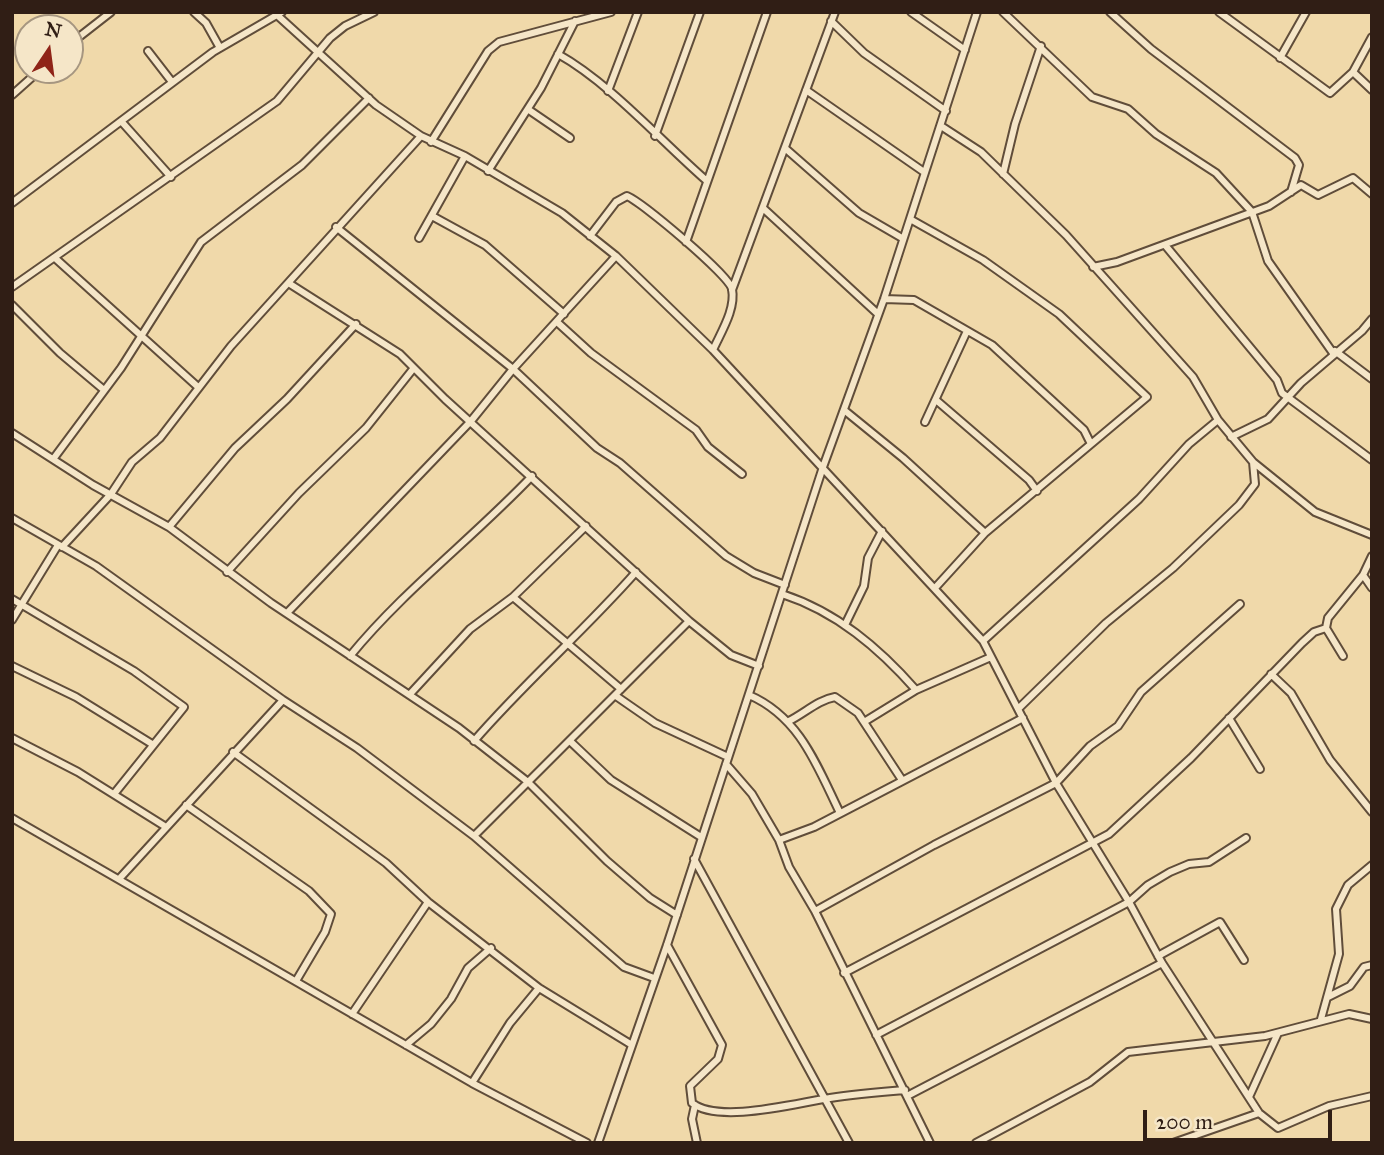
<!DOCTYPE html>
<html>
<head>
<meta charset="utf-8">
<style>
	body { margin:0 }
	#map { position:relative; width:1384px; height:1155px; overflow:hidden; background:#f0d9aa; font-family:"IM FELL Great Primer",serif }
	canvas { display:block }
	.frame { position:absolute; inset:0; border:14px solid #301e15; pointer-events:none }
	.north { position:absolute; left:14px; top:14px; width:70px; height:70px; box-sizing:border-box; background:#f5e6c8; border:2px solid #a69680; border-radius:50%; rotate:13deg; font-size:19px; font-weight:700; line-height:28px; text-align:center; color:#301e15 }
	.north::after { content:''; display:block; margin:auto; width:24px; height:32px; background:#8f2418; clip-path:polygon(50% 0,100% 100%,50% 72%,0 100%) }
	.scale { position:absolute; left:1143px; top:1110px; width:189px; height:32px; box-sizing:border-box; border:4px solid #301e15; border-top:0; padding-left:9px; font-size:21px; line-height:24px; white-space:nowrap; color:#301e15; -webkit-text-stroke:5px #f5e6c8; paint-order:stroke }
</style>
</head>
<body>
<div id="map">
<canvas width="1384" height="1155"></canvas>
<div class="frame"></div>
<div class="north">N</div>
<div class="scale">200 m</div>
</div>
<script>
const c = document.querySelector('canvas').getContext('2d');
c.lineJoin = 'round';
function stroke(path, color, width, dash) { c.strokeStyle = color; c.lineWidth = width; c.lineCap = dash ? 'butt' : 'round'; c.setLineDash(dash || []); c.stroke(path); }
const street = new Path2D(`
	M194,12L206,23L220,48
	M911,12L965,50
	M1003,12L1092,97L1128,109L1156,134L1216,173L1252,212L1268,261L1333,353
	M1110,12L1151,49L1295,158L1299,165L1291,192
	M1219,12L1330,93L1353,72L1372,37
	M277,15L376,105L421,136L465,156L562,213L616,256L713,350L983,641L1056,783L1129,902L1162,963L1259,1113L1278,1128L1329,1106L1372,1096
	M831,21L864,53L946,111
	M70,44L111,12
	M148,51L172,82
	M558,54C610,83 661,141 707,181
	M1280,58L1306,12
	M1353,72L1372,90
	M806,90L924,172
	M608,91L638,12
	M12,95L40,70
	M529,110L570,138
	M121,121L171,177
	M941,126L981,152L1066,235L1193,377L1218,420
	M655,136L700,12
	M431,142L488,51L499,42L611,12
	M786,149L859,213L902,238
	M488,171L541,88L575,21
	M1003,174L1015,124L1041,46
	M12,203L213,52L282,12
	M764,209L878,314
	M432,216L485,245L564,314
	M910,219L983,260L1059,314L1147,397L985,533L935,588
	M336,227L513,369L597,448L620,463L726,556L754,573L785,585
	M590,236L616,202L627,196C643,203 729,275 732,289C736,309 721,332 713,350
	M419,238L465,156
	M686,242L767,12
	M1165,245L1277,380L1282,393L1372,460
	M55,258L198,387
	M1093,267L1117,262L1269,206L1301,185L1318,195L1353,178L1372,194
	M290,284L400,354L445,399L689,621L474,836
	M12,287L277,101L330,38L345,26L374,12
	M732,290L835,12
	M884,299L914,300L992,345L1084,430L1090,442
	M12,305L60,353L104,390
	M557,322L591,353L696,430L708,447L742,474
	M1335,351L1372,379
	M936,400L1029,480L1037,491
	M844,410L903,458L985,533
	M925,422L967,331
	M12,433L93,485L169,527L271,603L459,728L528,782L607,861L650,898L677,915
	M1231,437L1268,419L1301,383L1362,331L1372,319
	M54,458L121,368L201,242L302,165L369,98
	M12,518L96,566L283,700L357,748L474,836L624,967L654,978
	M169,527L235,448L287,399L356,324
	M62,547L111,494L132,462L160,438L231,346L421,136
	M1372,556L1363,575L1372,588
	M227,572L299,493L366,428L413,369
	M782,594C837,612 879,648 916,690
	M513,597L621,689
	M12,599L134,671L184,707L114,794
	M287,613L471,421L513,369L616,256
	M12,620L58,545
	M689,621L731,655L759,666
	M845,625L864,586L868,558L882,531
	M983,641L1139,499L1189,444L1218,420L1253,462L1315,512L1372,535
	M350,656C404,590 473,538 532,476
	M1343,656L1326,628L1328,618L1363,575
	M12,666L76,697L152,744
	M1271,674L1291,693L1330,760L1372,812
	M411,693L470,629L513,597L586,526
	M749,695C800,717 817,766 840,813
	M616,696L655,723L728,757
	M1019,708L1106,623L1173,568L1239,505L1255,484L1253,462
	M1229,718L1260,769
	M789,721C805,713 818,700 835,697L858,713L902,780
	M864,722L916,690L991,657
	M12,738L78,772L166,827
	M474,741C525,682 584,631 636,572
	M571,742L611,780L701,837
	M233,752L386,863L428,902L539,988L632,1045
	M726,764L752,794L779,840L789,867L815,911L930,1143
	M186,805L309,891L331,914L325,932L296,981
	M12,818L472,1083L587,1143
	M779,840L814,827L1023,718
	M694,859L849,1143
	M120,878L283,700
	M815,911L934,845L1056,783L1090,746L1118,726L1141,692L1240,604
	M667,945L722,1045L718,1059L690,1086L692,1103C719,1124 796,1103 830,1098C855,1094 880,1092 905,1090
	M1158,956L1220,922L1244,960
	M844,973L1109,834L1191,758L1302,643L1314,632L1326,628
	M1328,997L1350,986L1364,967L1372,965
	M352,1014L428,902
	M1321,1019L1339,954L1336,909L1348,885L1372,865
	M876,1035L1129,902L1148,885L1170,872L1189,864L1209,862L1246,838
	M406,1045L431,1024L451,999L468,968L491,948
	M472,1083L510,1023L539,988
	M909,1095L1162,963
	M1249,1097L1278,1033
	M695,1105L692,1119L697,1143
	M598,1143L667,945L823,467L884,299L977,12
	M976,1143L1090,1082L1128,1052L1265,1036L1349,1014L1372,1019
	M1173,1143L1259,1113`);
stroke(street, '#604d3a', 10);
stroke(street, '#f5e6c8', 6);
</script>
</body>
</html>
